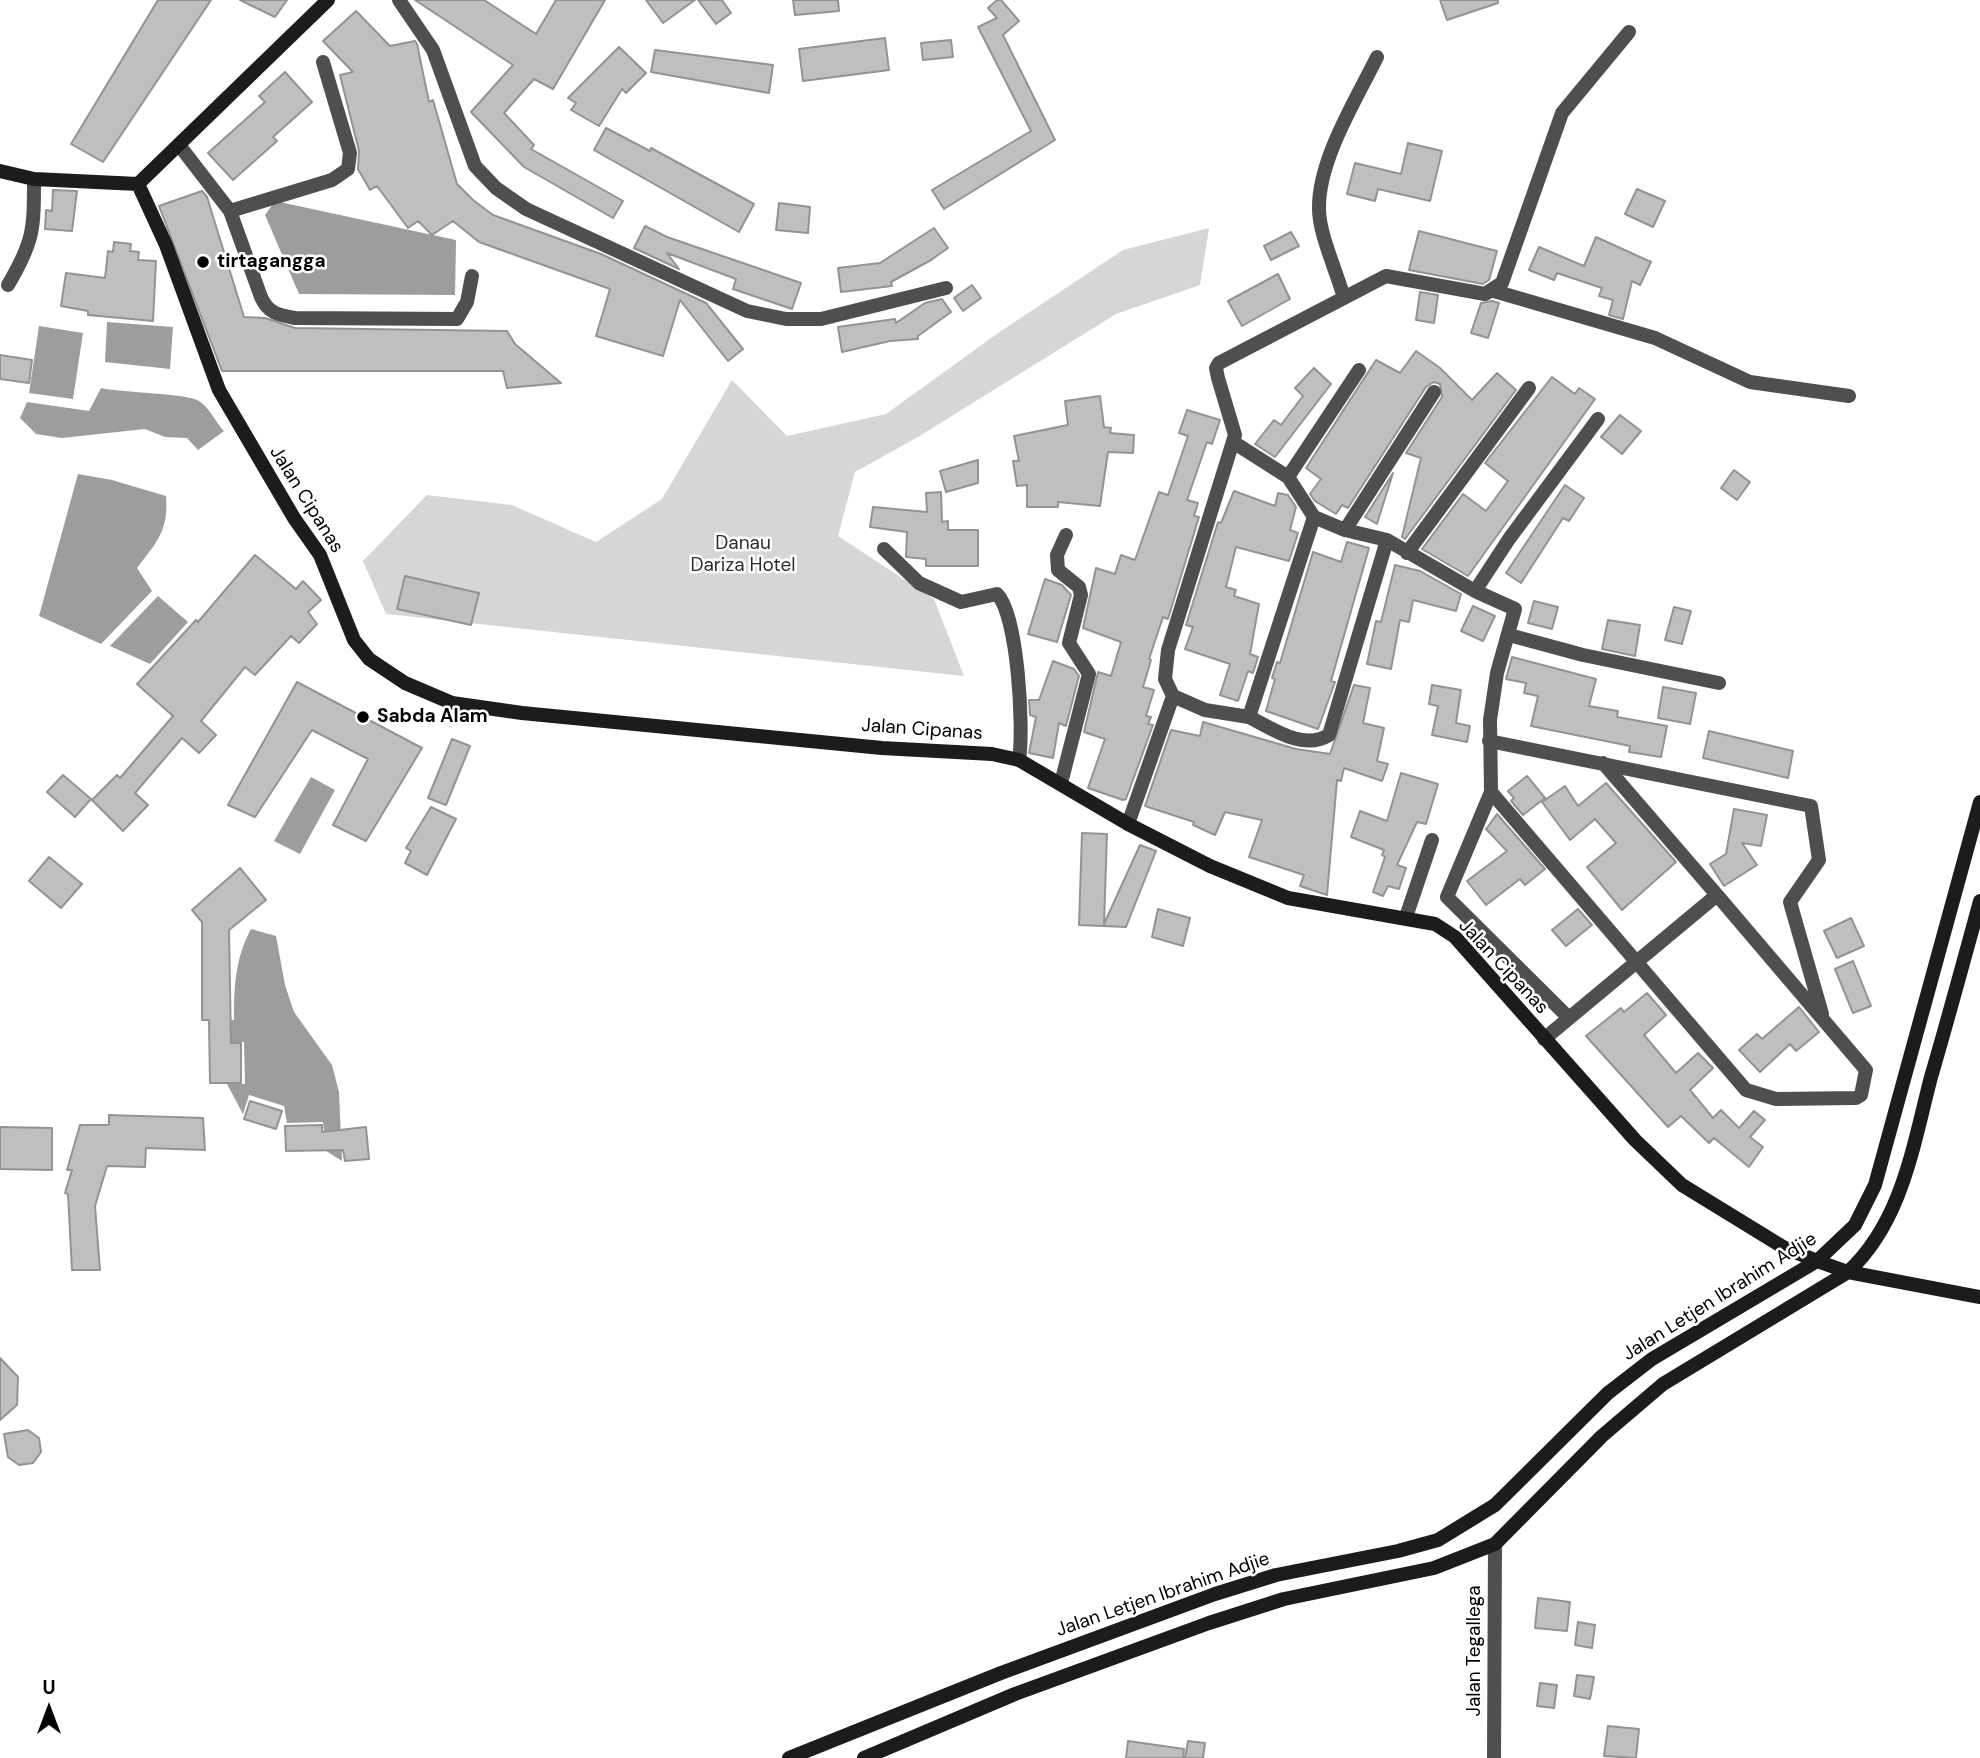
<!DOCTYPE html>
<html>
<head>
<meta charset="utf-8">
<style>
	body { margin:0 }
	#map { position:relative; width:1980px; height:1758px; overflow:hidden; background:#fff; font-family:"DM Sans",sans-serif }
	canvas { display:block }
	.north { position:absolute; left:14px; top:1674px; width:70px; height:70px; -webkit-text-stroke:5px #fff; paint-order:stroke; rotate:0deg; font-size:19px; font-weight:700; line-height:28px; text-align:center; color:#000 }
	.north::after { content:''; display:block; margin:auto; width:24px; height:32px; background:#000; clip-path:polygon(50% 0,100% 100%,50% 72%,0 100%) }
</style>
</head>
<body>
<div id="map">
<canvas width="1980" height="1758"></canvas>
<div class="north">U</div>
</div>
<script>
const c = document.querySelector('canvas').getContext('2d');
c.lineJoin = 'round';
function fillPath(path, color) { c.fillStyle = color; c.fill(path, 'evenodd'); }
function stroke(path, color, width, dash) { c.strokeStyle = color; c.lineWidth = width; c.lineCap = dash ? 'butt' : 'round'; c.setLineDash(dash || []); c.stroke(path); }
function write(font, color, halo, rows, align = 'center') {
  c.font = font + ' "DM Sans",sans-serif'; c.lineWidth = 5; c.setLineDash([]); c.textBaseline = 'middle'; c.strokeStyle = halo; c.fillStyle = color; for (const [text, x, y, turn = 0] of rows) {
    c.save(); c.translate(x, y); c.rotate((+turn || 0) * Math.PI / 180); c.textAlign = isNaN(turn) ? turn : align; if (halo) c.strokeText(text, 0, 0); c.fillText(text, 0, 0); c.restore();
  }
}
fillPath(new Path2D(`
	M1209,228L1200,285L1116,314L918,437L855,472L838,536L934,599L964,676L386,614L363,561L427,495L512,505L596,542L662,499L732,380L787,436L886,414L998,333L1123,250Z`), '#d6d6d6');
fillPath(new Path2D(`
	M275,201L456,240L455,295L299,294L265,215Z
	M107,322L173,327L170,369L105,362Z
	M39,326L83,333L73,399L29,393Z
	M101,388C123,393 186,393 199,401C209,407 216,423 224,431L198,450L187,438L165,437L145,429L62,438L36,434L20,418L27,402L89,411Z
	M78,474L112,480L166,496C169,530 157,542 137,568L152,591L101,644L39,616Z
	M158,596L188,622L150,664L110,646Z
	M311,777L335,790L300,854L274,841Z
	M251,929L276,936L285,985L294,1012L332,1065L339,1092L342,1161L326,1151L323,1122L287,1123L284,1106L249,1095L243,1114L227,1084H245L244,1042H224L223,1021L234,1020C234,988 235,958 251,929Z`), '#9d9d9d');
const building = new Path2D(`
	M158,0H211L103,162L71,144Z
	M240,0H287L275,17Z
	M415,0H484L536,34L556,0H605L553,89L534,79L504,113L534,145L531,149L623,201L613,218L524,167L471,112L513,65Z
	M646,0H695L663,23Z
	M698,0H722L731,13L716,24Z
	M793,0H838L839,11L795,15Z
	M997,0H1001L1019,21L1003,35L1055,140L944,209L932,190L1031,131L978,27L997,18L988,8Z
	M1440,0H1498V3L1447,20Z
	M356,11L390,46L415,41L417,44L429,102L433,100L457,184L473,200L493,215L601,254L706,303L743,349L728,361L680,300L663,356L596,336L610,289L479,242L453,221L432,235L418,221L408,228L377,186L370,190L358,169L359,151L340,75L353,72L323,41Z
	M885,38L889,70L803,81L799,49Z
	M951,40L953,57L923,60L921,43Z
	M619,47L646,73L626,93L622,89L599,126L571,110L576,103L568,98Z
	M655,50L773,65L769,93L651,72Z
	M285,72L312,102L273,137L277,141L233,180L208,153L265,102L259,96Z
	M606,128L650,151L651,148L754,204L739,232L594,150Z
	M1408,143L1442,151L1430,201L1378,189L1375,201L1347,194L1355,163L1401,174Z
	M1637,189L1665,201L1653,227L1625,214Z
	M53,190L77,191L72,231L45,229L46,210L52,211Z
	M202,191L207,197L244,317L265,318L295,328L507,331L515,344L561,383L507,388L503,371H222L159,206Z
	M779,203L810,207L808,233L776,230Z
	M645,226L667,237L801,283L792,309L733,289L736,279L667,253L679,269L634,248Z
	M934,228L948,248L931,260L891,282L892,286L841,292L838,268L880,263Z
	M1419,231L1497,251L1489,280L1483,284L1409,270Z
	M1291,232L1299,246L1271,260L1264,246Z
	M1596,237L1651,262L1640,285L1632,281L1623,319L1609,315L1613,300L1599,296L1602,288L1557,273L1554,280L1529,270L1539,247L1584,266Z
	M114,242L131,244L130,251L139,252L138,260L156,261L153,321L88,315V311L61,306L66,273L105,278L108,251L113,252Z
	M1278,274L1290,299L1242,326L1228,301Z
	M972,285L981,298L963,311L954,298Z
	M1420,292L1438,295L1434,323L1416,320Z
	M942,299L951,312L918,336V339L890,341L842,352L838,327L895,319L896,323L925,303Z
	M1492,301L1499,303L1488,338L1471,333L1481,303Z
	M1416,351L1440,368L1472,400L1497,373L1516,390L1405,539L1402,537L1421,458L1406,453L1442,397L1440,384L1434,382L1426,387L1348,508L1342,505L1336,514L1315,501L1310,494L1321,479L1306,468L1376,360L1400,373Z
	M0,355L32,360L29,383L0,379Z
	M1314,368L1331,384L1275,457L1255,444L1274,420L1281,425L1303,396L1295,388Z
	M1552,377L1575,394L1579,388L1595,399L1468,576L1422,549L1463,494L1486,511L1508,481L1485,463Z
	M1100,396L1104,427L1111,428L1110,433L1134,435L1133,453L1108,452L1100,506L1058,502V507H1027V485L1017,486L1013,461H1019L1014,436L1068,425L1065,401Z
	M1187,410L1220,420L1212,444L1207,442L1187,500L1198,503L1194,516L1199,517L1168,619L1163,617L1149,659L1151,660L1143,687L1154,690L1146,716L1151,717L1148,724L1153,725L1126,799L1123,800L1088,788L1105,739L1084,732L1098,672L1111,676L1121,642L1083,628L1096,568L1115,574L1121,555L1135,560L1159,492L1168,495L1188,436L1179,433Z
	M1620,415L1641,431L1622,454L1601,437Z
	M978,460V483L946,492L940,471Z
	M1734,470L1750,482L1737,500L1721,488Z
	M1393,473L1380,514L1377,524L1365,517Z
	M1565,485L1584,498L1569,521L1563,518L1521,583L1506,573Z
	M1234,491L1275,506L1278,493L1288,495L1296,507L1290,530L1298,533L1289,561L1236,547L1226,587L1236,590L1234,596L1259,604L1250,654L1258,657L1253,673L1248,671L1238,701L1220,695L1230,664L1185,649L1193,627L1186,625L1218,522L1221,523Z
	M941,492L942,522L948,521V530H978V566H926V559L906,557L907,532L870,527L873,507L927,512L926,493Z
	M1347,542L1369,548L1331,681L1335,682L1318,729L1266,711L1275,679L1272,678L1277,662L1280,663L1313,552L1341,562Z
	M255,555L296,589L303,581L321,600L308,612L317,624L299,643L291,636L255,675L245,667L201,721L216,735L199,753L182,738L135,793L148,805L123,831L92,800L117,775L120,778L173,716L137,684L196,620L198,622Z
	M1395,565L1420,571L1461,594L1456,611L1413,600L1409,622L1400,620L1391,669L1367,664L1376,621L1381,622Z
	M405,576L479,593L471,625L397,609Z
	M1045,579L1062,585L1071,595L1057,642L1028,634Z
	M1534,601L1558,607L1552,629L1528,623Z
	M1473,606L1495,616L1483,641L1461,631Z
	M1674,607L1691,611L1682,644L1665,640Z
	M1608,620L1640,625L1635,656L1602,649Z
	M1512,657L1596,679L1589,706L1618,711L1617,717L1667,726L1661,757L1629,752L1630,746L1531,726L1538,696L1524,693L1526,683L1506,679Z
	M1053,661L1074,669L1079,676L1066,726L1059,723L1053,758L1029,753L1036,717L1030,715L1029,700H1039Z
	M297,682L422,748L366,841L333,825L368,759L312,730L255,817L228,805Z
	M1354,685L1370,688L1363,723L1384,728L1377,761L1388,764L1382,781L1344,768L1341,781L1337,780L1327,895L1300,886L1304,875L1249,857L1262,820L1225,812L1215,835L1193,825L1194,822L1145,806L1171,730L1200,736L1203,722L1296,749L1330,754Z
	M1432,685L1461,690L1456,723L1470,726L1467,742L1432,735L1438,706L1429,704Z
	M1663,687L1696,693L1690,724L1658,718Z
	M1709,731L1793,751L1788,778L1703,758Z
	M452,739L470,746L446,805L428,798Z
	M1401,773L1438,784L1426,824L1417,822L1397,865L1406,868L1399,889L1388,886L1383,896L1373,892L1385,857L1382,855L1384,850L1351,837L1360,811L1387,821Z
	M63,775L91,799L75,817L47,792Z
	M1527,776L1545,798L1523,815L1511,801L1514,798L1508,791Z
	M1606,783L1676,862L1622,910L1587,867L1616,843L1595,819L1570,840L1542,802L1565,786L1578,806Z
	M431,807L456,819L427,875L405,863L411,851L406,848Z
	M1734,809L1767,815L1761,846L1742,843L1757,865L1724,886L1710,864L1726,854Z
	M1497,814L1545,869L1525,885L1520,879L1486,905L1467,881L1507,851L1486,829Z
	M1082,833L1107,834L1104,924L1140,845L1156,851L1126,927L1079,925Z
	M49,857L82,884L61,908L29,881Z
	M240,868L266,900L229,930L231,1043H241V1083H210L209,1020H202V922L192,910Z
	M1158,909L1190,918L1183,946L1152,937Z
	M1578,909L1592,925L1566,946L1552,930Z
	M1851,918L1864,946L1837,958L1824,931Z
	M1853,961L1871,1006L1853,1013L1835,969Z
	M1647,993L1666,1015L1644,1035L1676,1073L1698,1053L1713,1068L1690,1090L1713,1118L1721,1110L1739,1128L1754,1111L1765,1120L1750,1137L1763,1147L1749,1167L1714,1138L1709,1143L1681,1116L1668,1127L1586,1036L1621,1008L1624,1012Z
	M1799,1007L1819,1032L1796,1051L1790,1044L1760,1072L1739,1050L1757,1034L1762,1039Z
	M250,1101L282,1111L276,1129L244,1119Z
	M109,1115L203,1118L205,1150L146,1148L145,1167L107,1166L95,1206L100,1270H72L68,1194L65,1193L72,1170H67L80,1125H109Z
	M322,1125V1132L366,1127L369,1159L345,1161L343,1150L286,1151L285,1126Z
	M0,1127L52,1128V1170L0,1169Z
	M0,1358L18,1377L17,1405L0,1420Z
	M28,1430L39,1438L41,1452L33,1463L19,1465L8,1457L4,1434Z
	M1538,1598L1570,1602L1567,1631L1535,1628Z
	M1578,1622L1595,1625L1592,1648L1575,1645Z
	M1577,1675L1594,1677L1590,1699L1574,1696Z
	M1540,1683L1557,1685L1554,1708L1537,1706Z
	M1608,1726L1639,1729L1636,1758L1604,1756Z
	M1128,1741L1184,1749L1183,1758H1126Z
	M1188,1741L1205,1743L1203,1758H1185Z`);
fillPath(building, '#bfbfbf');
stroke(building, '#939393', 2);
stroke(new Path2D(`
	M399,0L433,50L475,166L496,188L526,209L747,311L786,319H821L946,288
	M179,145L230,211L261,297C268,313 278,315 295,318L457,319L467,302L472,276
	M230,211L332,180L348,169L350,153L323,62
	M8,285C34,241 34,229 34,179
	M1494,291L1655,338L1750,382L1849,396
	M1344,298C1337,272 1319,234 1319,209C1318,160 1356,100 1377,57
	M1233,442L1288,477
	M1314,517L1345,530L1434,392
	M1314,517L1288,477L1359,370
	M1345,530L1387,540L1475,591L1515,609L1497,673L1490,720L1491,792L1447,897L1569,1018
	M884,549L919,583L961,602L997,594C1018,615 1024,729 1019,760
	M1407,553L1529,388
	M1475,591L1509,539L1598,419
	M1509,635L1583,655L1719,683
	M1173,696L1205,710L1249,717L1314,517
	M1249,717C1273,729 1303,751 1329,735L1387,540
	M1489,741L1811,806L1819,860L1790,902L1822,1014
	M1603,763L1717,895
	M1061,783L1089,674L1069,643L1081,595L1079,587L1058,570L1057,555L1066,535
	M1491,792L1746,1090L1776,1099L1856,1098L1861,1095L1866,1070L1717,895L1544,1039
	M1128,824L1173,696L1165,679L1168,650L1235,435L1218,378L1216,368L1219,363L1386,276L1485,294L1502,283L1562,113L1629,32
	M1406,917L1432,840
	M1494,1758L1495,1544`), '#4f4f4f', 14);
stroke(new Path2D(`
	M0,171L34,179L138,184
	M138,184L166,245L219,390L294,518L320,555L354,640L369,659L405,683L452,703L522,713L882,748L992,754L1019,760L1128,824L1210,866L1288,898L1435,924L1455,937L1635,1140L1682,1185L1783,1247L1817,1261L1848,1272L1980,1297
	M138,184L328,0
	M789,1758L1001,1673L1215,1594L1276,1575L1398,1551L1438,1540L1495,1505L1608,1393L1652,1359L1817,1261L1855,1225L1875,1185L1980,802
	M864,1758L1015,1694L1209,1623L1284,1599L1434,1568L1495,1544L1602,1436L1663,1384L1848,1272C1902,1222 1913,1146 1931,1077C1948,1019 1964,960 1980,901`), '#1c1c1c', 14);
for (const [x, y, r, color] of [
	[203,262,7,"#000"],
	[363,717,7,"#000"]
]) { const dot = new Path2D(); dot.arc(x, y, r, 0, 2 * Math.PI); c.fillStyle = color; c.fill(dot); stroke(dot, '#fff', 2.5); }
write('bold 19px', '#000', '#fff', [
	["tirtagangga",217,262],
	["Sabda Alam",377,717]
], 'left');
write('19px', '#000', '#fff', [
	["Jalan Cipanas",306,500,58],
	["Jalan Cipanas",922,730,4],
	["Jalan Cipanas",1503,967,47],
	["Jalan Letjen Ibrahim Adjie",1720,1297,-32],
	["Jalan Letjen Ibrahim Adjie",1163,1595,-19],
	["Jalan Tegallega",1475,1651,-90]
]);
write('19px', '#2d2d2d', '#fff', [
	["Danau",743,544],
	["Dariza Hotel",743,566]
]);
</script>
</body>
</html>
